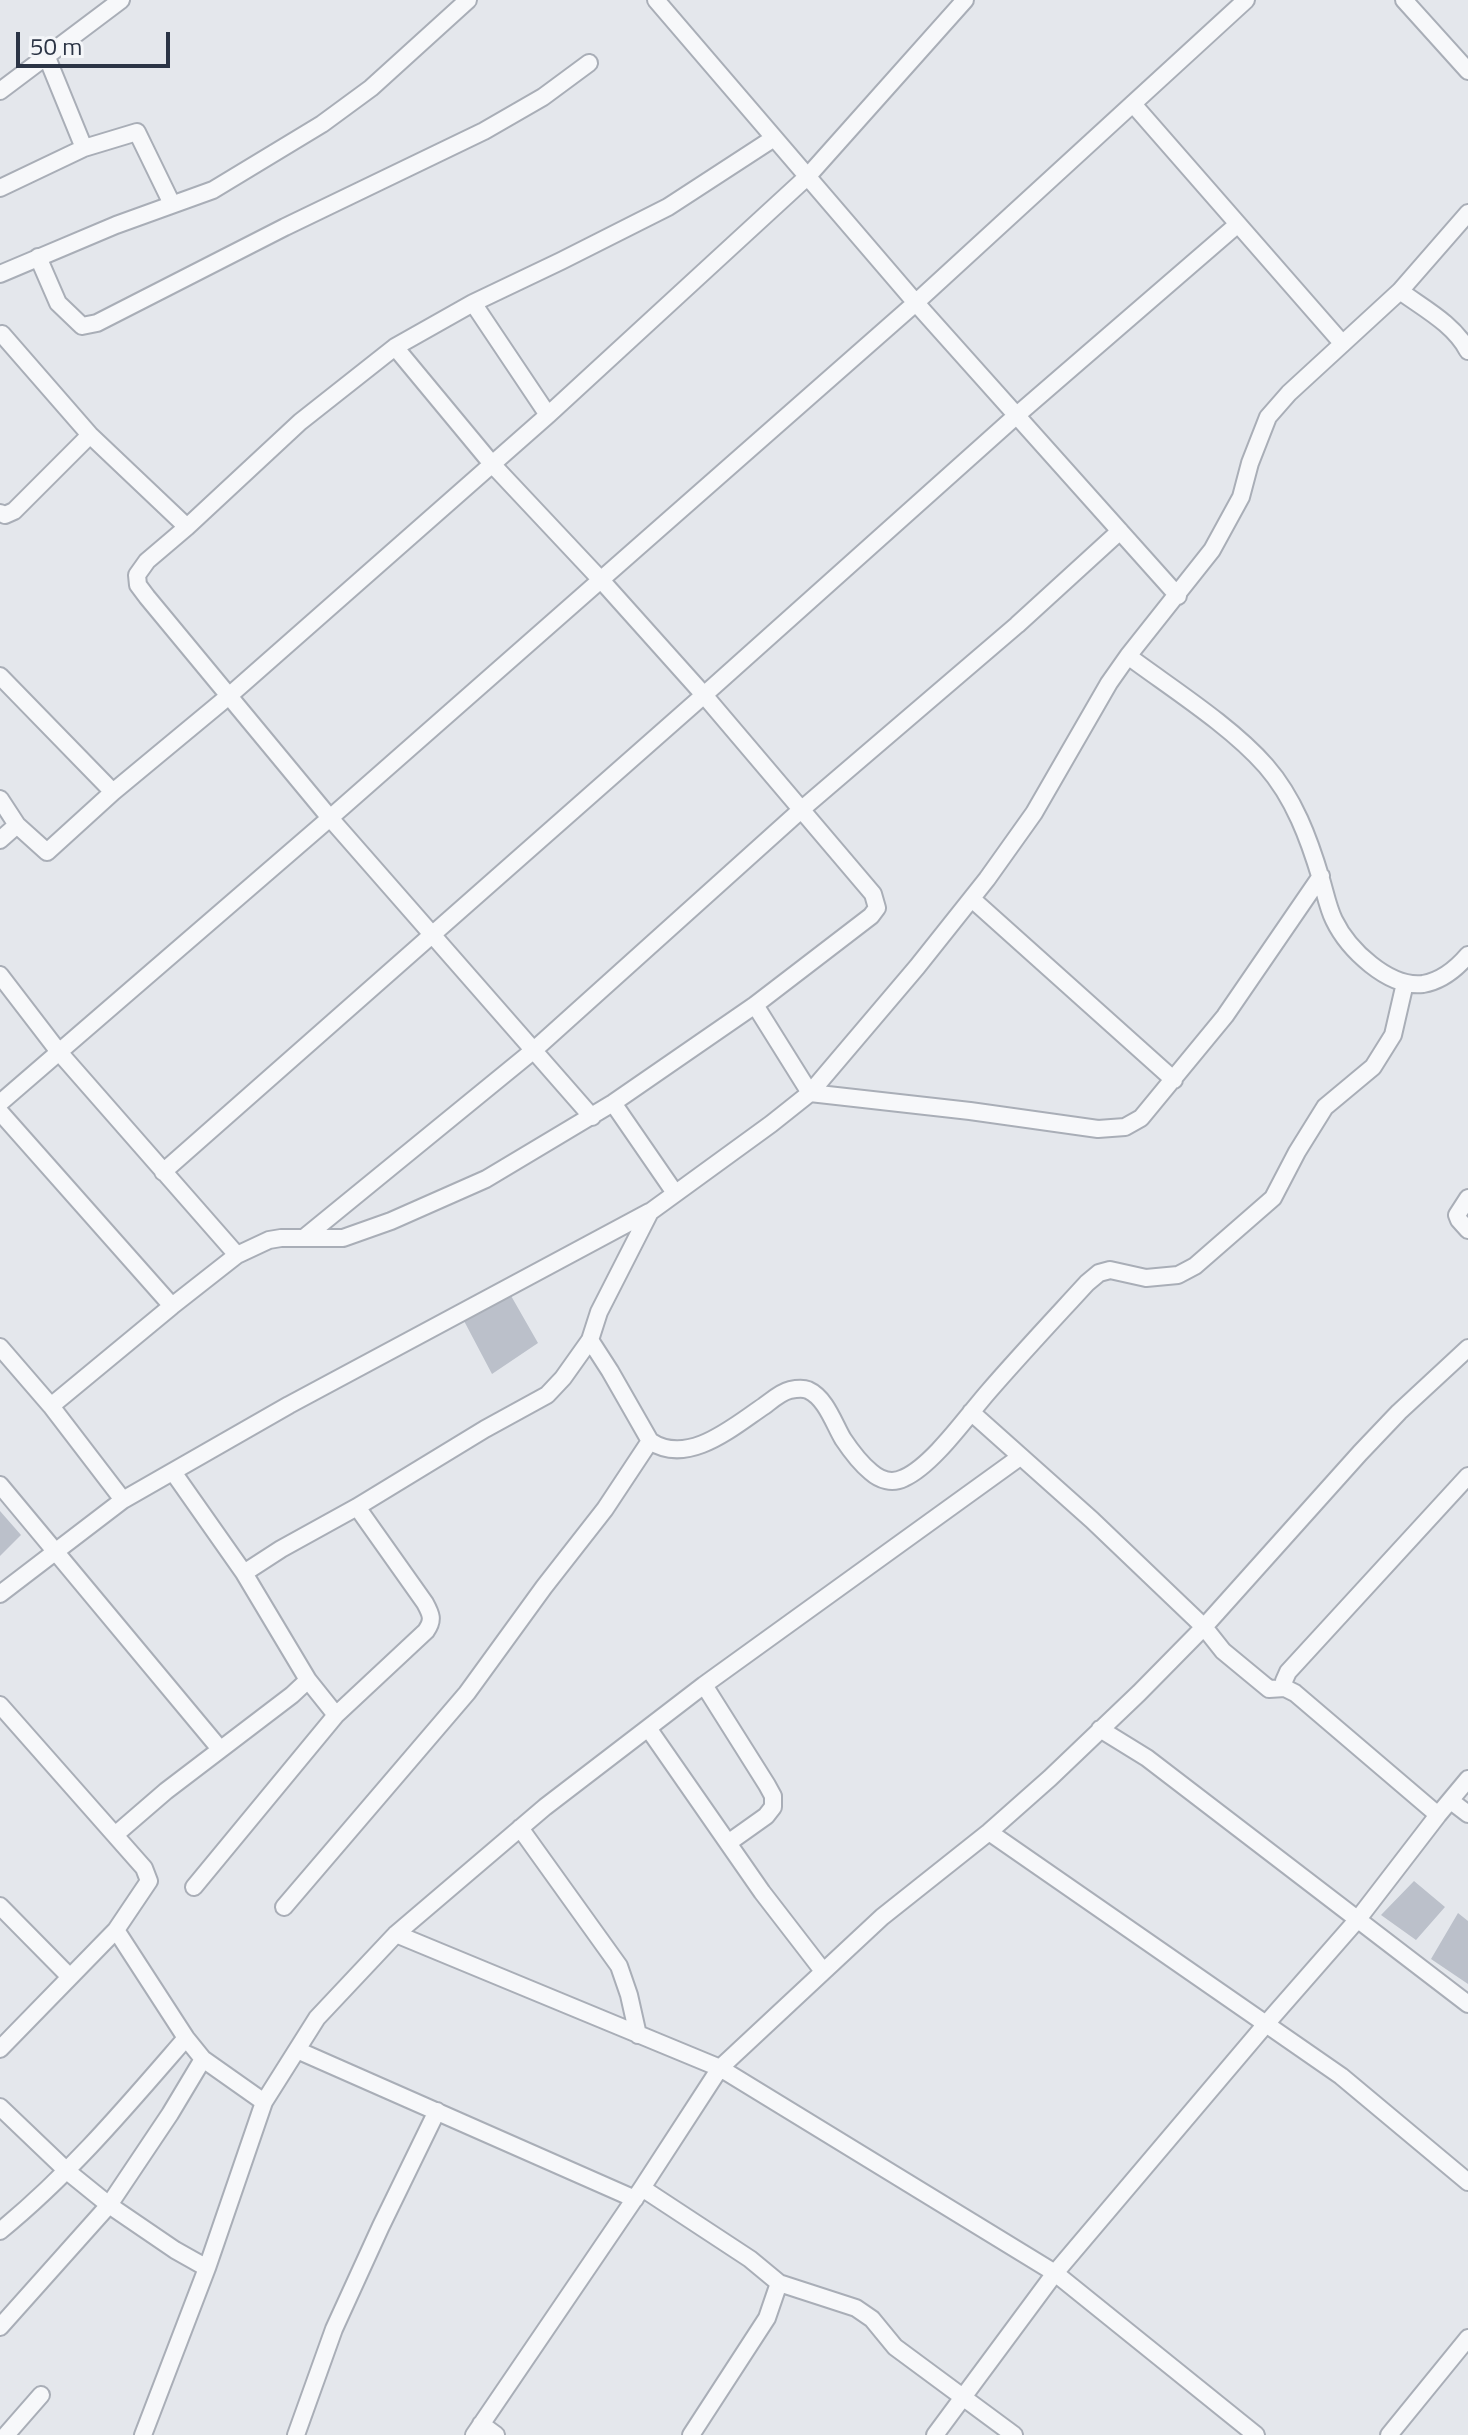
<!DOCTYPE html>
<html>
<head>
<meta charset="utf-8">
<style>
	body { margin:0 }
	#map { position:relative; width:1468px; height:2435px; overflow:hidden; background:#e4e7ec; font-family:"Titillium Web",sans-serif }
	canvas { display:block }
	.scale { position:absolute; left:16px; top:32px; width:154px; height:36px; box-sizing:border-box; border:4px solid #2b3445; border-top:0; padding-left:10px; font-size:24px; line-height:28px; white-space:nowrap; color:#2b3445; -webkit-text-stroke:6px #f4f6f9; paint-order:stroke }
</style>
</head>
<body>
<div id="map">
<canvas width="1468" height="2435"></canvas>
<div class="scale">50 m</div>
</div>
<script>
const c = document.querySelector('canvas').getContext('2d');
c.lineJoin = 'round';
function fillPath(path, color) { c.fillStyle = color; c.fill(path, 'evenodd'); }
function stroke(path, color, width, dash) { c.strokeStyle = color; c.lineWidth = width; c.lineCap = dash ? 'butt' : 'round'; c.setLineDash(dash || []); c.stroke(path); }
fillPath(new Path2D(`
	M510,1294L538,1343L492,1374L463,1319Z
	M0,1511L21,1535L0,1556Z
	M1414,1881L1445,1907L1416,1940L1381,1915Z
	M1458,1913L1468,1921V1984L1431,1959Z`), '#bbc0ca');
const street = new Path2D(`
	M656,0L916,303L1178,596
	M1404,0L1468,71
	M46,55L84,148
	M0,91L121,0
	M1133,104L1342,343
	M0,188L84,148L137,132L172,204
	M38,257L58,303L82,326L97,323L285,227L484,131L543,97L589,63
	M0,274L116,225L213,190L322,124L371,88L468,0
	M1400,291C1423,308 1454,324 1468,351
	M473,303L548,415
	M2,334L90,435L187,527
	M0,513L5,515L14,511L90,435
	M1128,656C1171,688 1231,726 1266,766C1294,798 1309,839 1321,879C1325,892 1328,908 1334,920C1348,949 1388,988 1423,984C1441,981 1456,969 1468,955
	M0,676L113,792
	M0,799L17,825L47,852L113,792L230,695L548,415L808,176L965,0
	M0,840L17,825
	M972,899L1174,1080
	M0,975L59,1052L237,1255
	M755,1005L810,1093L970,1111L1098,1129L1125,1127L1141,1118L1225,1016L1321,876
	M0,1103L330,818L911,307L1246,0
	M613,1103L675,1193
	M0,1112L172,1306
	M592,1117L330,818L147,597L138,585L137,575L147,561L187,527L300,422L395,347L473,303L561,261L668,207L774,138
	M163,1172L704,695L1017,415L1238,224
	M1468,1198L1457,1215L1459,1220L1468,1230
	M305,1237L534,1050L802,809L1017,625L1120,531
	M590,1340L610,1371L650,1441C688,1467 734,1426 764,1406C772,1400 781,1392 790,1390C795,1389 803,1388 808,1390C826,1398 834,1424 843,1439C851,1451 860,1463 871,1472C880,1480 892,1484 904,1478C933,1465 967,1416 989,1391C1021,1354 1054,1319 1087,1283L1099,1273L1110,1270L1146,1278L1178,1275L1195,1266L1273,1198L1297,1152L1325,1107L1373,1067L1393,1035L1405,983
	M0,1347L51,1406L123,1500
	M51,1406L172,1306L237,1255L269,1240L281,1238H343L391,1221L486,1179L613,1103L755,1005L871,916L877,908L873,894L704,695L601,580L492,464L395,347
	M971,1412L1092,1520L1204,1627L1223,1651L1269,1689L1285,1688
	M173,1472L244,1573
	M0,1485L220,1749
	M0,1594L123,1500L289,1405L649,1212
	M704,1685L767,1785L773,1796V1807L766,1816L728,1843
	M0,1705L144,1868L149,1881L116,1930L0,2049
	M336,1715L426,1631C434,1620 431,1614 425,1603L357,1507
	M648,1728L704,1685L1020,1457
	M1100,1729L1147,1758L1468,2004
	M1451,1801L1468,1814
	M1438,1815L1295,1693L1285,1688L1284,1681L1288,1672L1468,1476
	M520,1828L619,1966L629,1995L638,2035
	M989,1832L1341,2076L1468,2182
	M115,1835L166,1791L292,1695L308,1680L244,1573L281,1549L357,1507L485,1429L547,1395L563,1378L590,1340L599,1312L650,1212L771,1124L810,1093L917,967L987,879L1034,813L1109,683L1128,656L1212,550L1241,497L1250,463L1268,417L1289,393L1400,291L1468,213
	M194,1887L336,1715L308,1680
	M0,1906L70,1977
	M284,1907L467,1693L544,1587L605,1509L650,1441
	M116,1930L186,2038L203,2059L264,2102L317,2018L396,1934L545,1807L648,1728L762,1892L823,1971
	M396,1934L720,2068L1055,2273L1256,2435
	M297,2050L635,2199
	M0,2107L67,2171L109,2205L0,2327
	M642,2188L750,2259L779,2283L767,2318L691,2435
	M0,2231C70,2174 127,2106 186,2038
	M207,2268L264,2102
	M779,2283L856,2308L872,2319L895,2347L1014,2435
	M481,2424L496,2435
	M6,2435L41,2395
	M143,2435L207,2268L175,2250L109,2205L170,2114L203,2059
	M296,2435L334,2329L381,2226L437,2111
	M474,2435L642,2188L720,2068L882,1917L989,1832L1050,1778L1139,1693L1204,1627L1360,1453L1399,1412L1468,1348
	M935,2435L1055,2273L1266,2024L1358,1919L1438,1815L1468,1779
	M1389,2435L1468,2338`);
stroke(street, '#a9aeb7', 20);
stroke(street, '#f7f8fa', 16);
</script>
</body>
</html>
